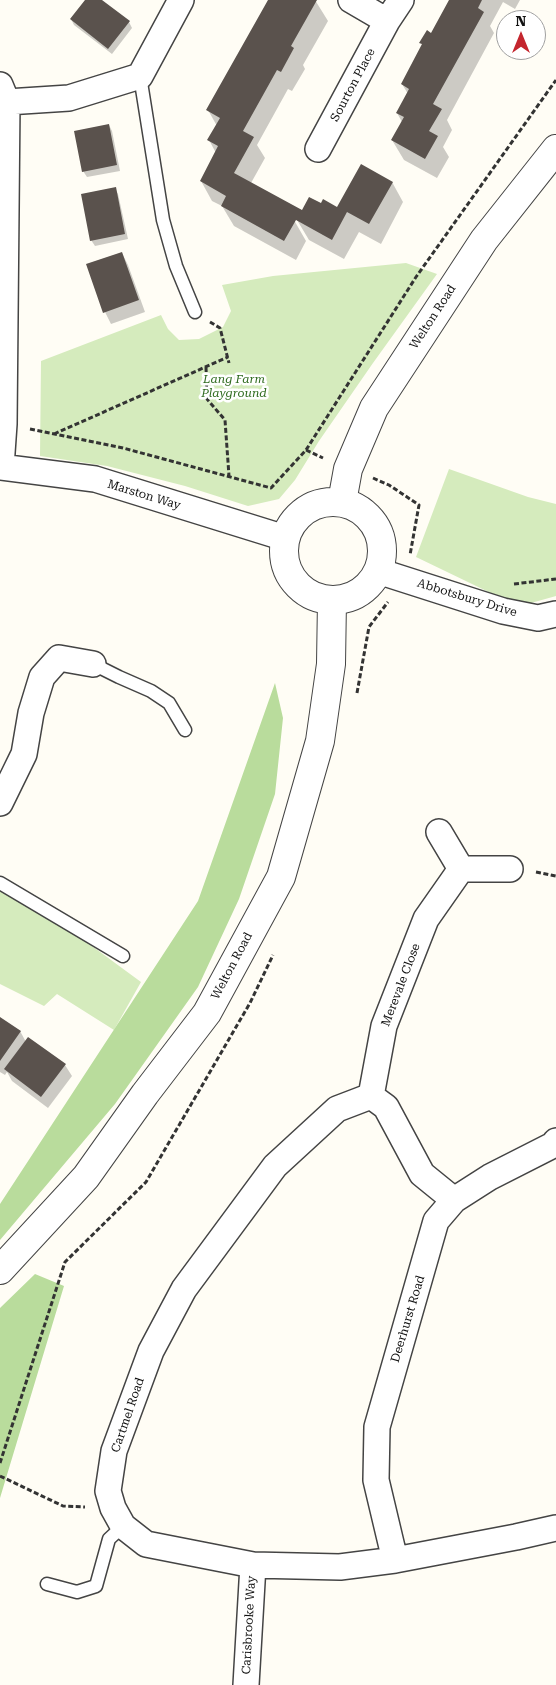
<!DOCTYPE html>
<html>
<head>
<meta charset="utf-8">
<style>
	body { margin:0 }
	#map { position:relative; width:556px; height:1685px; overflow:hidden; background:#fffdf5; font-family:"Roboto Serif",serif }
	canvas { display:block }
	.north { position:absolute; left:496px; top:10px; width:50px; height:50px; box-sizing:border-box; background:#fff; border:1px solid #a0a0a0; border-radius:50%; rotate:0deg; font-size:14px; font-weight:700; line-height:20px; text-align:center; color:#111 }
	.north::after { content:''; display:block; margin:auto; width:18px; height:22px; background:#c4262e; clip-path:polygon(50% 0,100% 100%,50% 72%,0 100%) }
</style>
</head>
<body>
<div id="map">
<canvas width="556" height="1685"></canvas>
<div class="north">N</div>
</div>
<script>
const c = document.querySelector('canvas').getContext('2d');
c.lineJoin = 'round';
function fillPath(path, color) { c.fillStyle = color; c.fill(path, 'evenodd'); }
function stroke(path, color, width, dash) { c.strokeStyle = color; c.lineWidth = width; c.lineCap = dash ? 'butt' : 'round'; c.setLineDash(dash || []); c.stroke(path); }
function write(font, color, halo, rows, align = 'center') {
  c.font = font + ' "Roboto Serif",serif'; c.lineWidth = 5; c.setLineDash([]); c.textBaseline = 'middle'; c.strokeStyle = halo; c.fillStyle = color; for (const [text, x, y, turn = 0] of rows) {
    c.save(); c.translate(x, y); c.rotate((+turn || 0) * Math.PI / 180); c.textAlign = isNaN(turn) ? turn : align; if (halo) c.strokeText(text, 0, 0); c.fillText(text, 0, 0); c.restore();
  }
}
fillPath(new Path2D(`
	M406,263L437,274L373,363L319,441L295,480L279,499L248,506L185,486L107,466L40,456L41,361L161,315L168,329L179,340L199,339L223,327L231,311L222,285L273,276Z
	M449,469L528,497L556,504V596L531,603L499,597L416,557Z
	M0,889L66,927L141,982L114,1030L57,994L44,1006L0,984Z`), '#d5ebbd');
fillPath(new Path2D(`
	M275,683L283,718L275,794L239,899L198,987L115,1104L0,1240V1204L198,901Z
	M35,1274L64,1286L0,1498V1308Z`), '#b9dc9c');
fillPath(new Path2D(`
	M86,0H100L129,22L132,28L112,54L74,25L71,19Z
	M269,0H315L328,21L303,65L305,69L292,91L288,89L257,145L265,158L251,183L303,211L322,205L338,209L392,182L403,202L381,244L359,232L344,259L309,240L297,220H294L306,241L296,260L234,226L222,206L212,201L201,181L216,153L209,140L217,126L208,110Z
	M450,0H520L515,9L503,2L490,26L494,33L447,120L452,130L443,147L449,157L437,178L404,160L392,140L402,122L397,113L408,94L402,84L423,46L421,43L431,35Z
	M109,125L112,131L120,171L87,177L83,171Z
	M115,188L118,194L128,239L95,246L91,240Z
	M122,253L128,265L145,312L111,324L105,312Z
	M0,1018L20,1031L26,1042L65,1065L72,1076L48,1108L12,1081L7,1072L5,1075L0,1072Z`), '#0003');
fillPath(new Path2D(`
	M85,0H102L130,21L108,49L70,19Z
	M268,0H317L291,46L294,48L281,72L277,70L243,131L254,137L234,173L302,210L309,197L321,203L323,199L337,207L361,164L393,182L369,224L347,212L332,240L296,220L284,241L221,206L226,196L200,181L218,146L207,140L220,118L206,110Z
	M449,0H482L478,8L484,12L433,104L442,109L429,131L438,136L425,159L391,140L404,117L396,113L409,89L401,84L422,44L419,43L427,30L431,33Z
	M109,124L117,165L82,172L74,131Z
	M116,187L125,234L90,241L81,194Z
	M122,252L139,300L103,313L86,264Z
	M0,1017L21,1031L0,1061Z
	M28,1037L66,1064L41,1097L4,1069Z`), '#5a524d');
const service = new Path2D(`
	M140,76L163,220L176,266L195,312
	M93,664L119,677L151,691L169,703L185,730
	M0,883L123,956
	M47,1584L77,1592L96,1586L109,1539L123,1526`);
const minor = new Path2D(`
	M387,21L401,0
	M0,85L7,102L4,424L1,467
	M7,102L69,98L140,76L181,0
	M318,149L387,21L351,0
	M0,467L95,479L285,538
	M378,571L503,611L538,618L556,614
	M0,803L24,754L31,713L42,677L59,658L93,664
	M439,832L461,869L426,919L384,1026L371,1096L386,1107L422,1174L454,1200
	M461,869H510
	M371,1096L337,1109L275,1166L184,1289L151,1351L114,1451L108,1491L113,1508L123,1526L146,1544L253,1565L340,1567L395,1560L516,1537L556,1528
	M395,1560L376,1480L377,1427L436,1221L454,1200L490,1177L553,1145L556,1141
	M246,1685L253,1565`);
const tertiary = new Path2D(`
	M284 551a49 49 0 1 1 98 0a49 49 0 1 1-98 0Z
	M342,502L348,469L374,408L484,240L556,149
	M0,1270L86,1177L145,1094L207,1013L281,877L320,741L331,664L332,600`);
stroke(service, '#444', 15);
stroke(minor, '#444', 28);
stroke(tertiary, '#444', 30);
stroke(new Path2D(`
	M210,322L220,328L229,363
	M206,367L207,399L225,420L229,476
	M30,429L123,448L271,488L306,450L416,277L556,80
	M54,434L228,357
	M306,450L323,458
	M373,478L389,485L419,505L410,555
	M514,584L556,579
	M357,693L369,627L388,602
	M536,872L556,876
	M0,1463L65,1262L146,1182L250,1003L273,955
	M0,1476L63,1506L85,1507`), '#333', 3, [5, 2.5]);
stroke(service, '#fff', 12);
stroke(minor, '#fff', 25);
stroke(tertiary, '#fff', 28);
write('12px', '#111', '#fff', [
	["Sourton Place",353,85,-62],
	["Welton Road",433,317,-57],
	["Marston Way",144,495,17],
	["Abbotsbury Drive",467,598,17],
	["Welton Road",232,966,-62],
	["Merevale Close",401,985,-69],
	["Deerhurst Road",408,1319,-73],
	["Cartmel Road",128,1415,-71],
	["Carisbrooke Way",249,1625,-87]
]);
write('italic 12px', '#2f6b1f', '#fff', [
	["Lang Farm",234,379],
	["Playground",234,393]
]);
</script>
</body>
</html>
